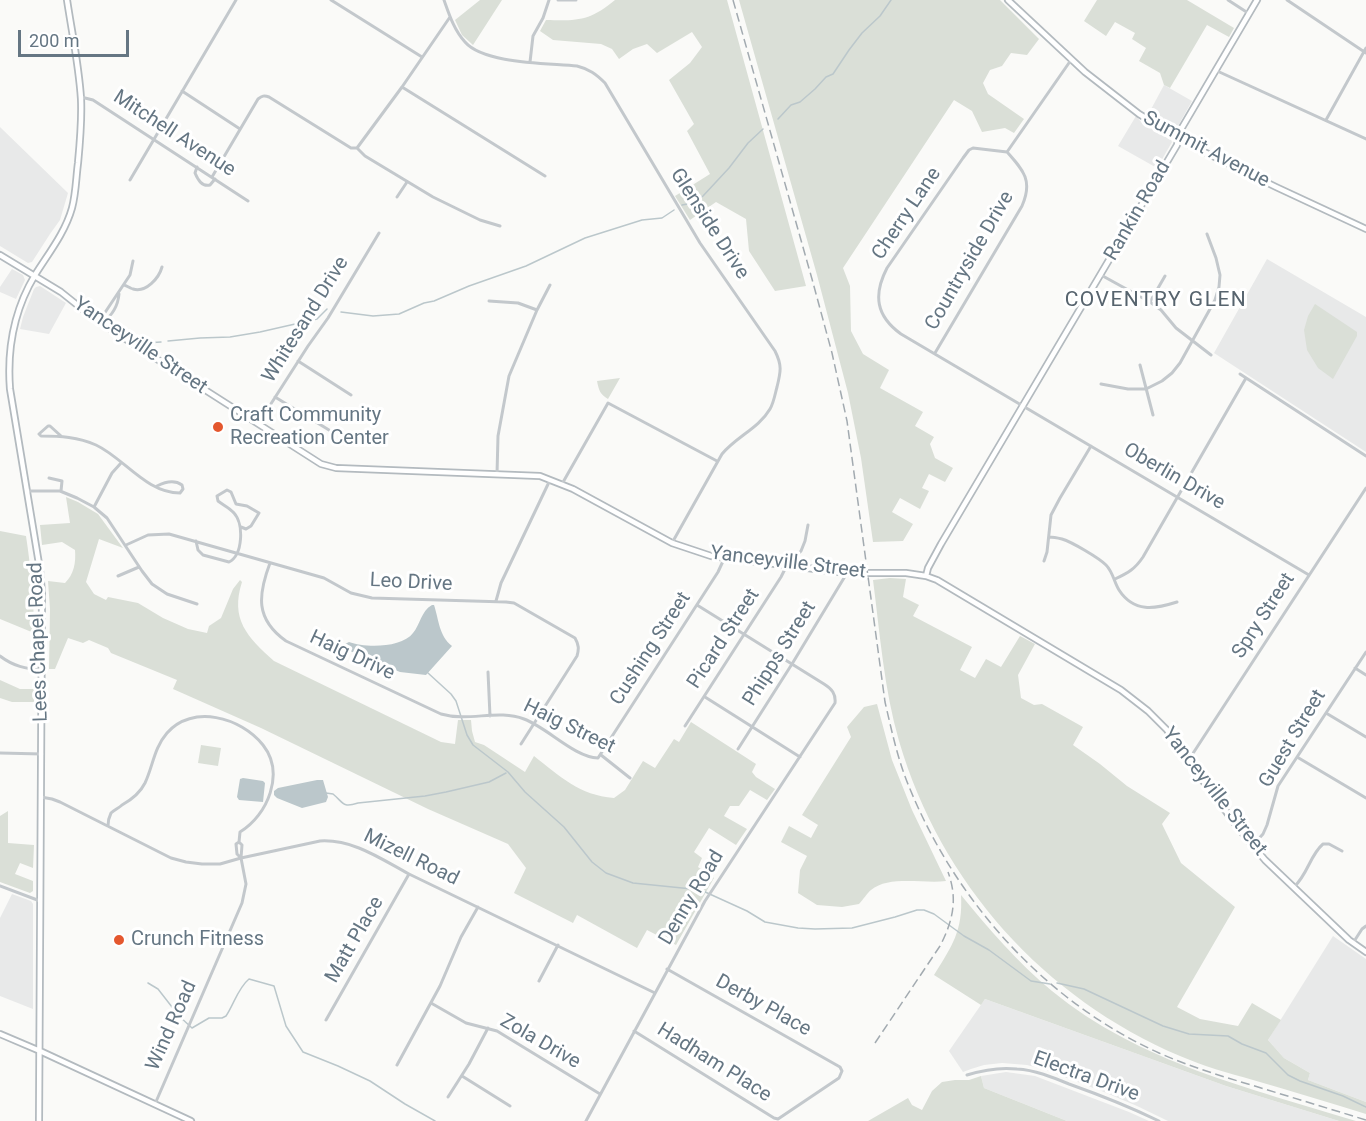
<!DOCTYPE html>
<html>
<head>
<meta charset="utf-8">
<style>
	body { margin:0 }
	#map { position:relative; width:1366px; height:1121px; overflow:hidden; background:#fafaf8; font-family:Roboto,sans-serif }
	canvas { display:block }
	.scale { position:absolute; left:18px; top:30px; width:111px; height:27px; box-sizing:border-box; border:3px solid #657683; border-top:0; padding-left:8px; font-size:18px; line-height:21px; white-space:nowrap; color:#657683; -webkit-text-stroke:4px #fff; paint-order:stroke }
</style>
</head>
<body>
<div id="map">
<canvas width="1366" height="1121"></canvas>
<div class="scale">200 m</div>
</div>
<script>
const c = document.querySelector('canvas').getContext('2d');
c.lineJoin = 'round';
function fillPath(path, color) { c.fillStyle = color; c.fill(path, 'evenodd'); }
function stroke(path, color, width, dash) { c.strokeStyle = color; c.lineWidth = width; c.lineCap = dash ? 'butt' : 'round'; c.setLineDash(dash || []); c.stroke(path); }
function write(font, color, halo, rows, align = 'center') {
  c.font = font + ' Roboto,sans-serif'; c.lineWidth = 6; c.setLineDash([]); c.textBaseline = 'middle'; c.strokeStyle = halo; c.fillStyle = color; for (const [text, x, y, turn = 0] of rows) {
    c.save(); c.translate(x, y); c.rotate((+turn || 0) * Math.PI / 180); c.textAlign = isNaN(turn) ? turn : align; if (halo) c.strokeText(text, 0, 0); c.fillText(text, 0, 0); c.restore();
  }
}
fillPath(new Path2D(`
	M1164,85L1192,101L1178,126L1174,128L1149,113Z
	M1136,116L1142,123L1171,140L1172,142L1157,168L1118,146Z
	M0,127L68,193L60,220L50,234L32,262L28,263L0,246Z
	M1267,259L1366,317V452L1214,353Z
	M12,269L23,275L25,280L16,299L0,292V287Z
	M40,286L66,303L49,334L20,329L23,317L34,289L36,287Z
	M12,894L31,901L33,904V1009L0,996V918Z
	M1333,936L1366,959V1102L1308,1080L1310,1073L1284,1058L1268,1040Z
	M985,999L1226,1086L1339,1121H1168L1137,1106L1104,1092L1046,1070L1027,1065L1002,1063L984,1065L971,1069L963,1072L949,1051Z
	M1006,1072L1035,1076L1129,1112L1149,1121H1067L984,1088L981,1076Z`), '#e8e9e9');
fillPath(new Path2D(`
	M480,0H502L473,45L462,35L455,20Z
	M615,0H727L806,286L775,291L749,251L746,219L716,202L690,220L675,196L710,174L687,131L694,124L669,80L690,63L702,47L692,32L657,53L647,44L633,49L619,59L612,49L601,44L553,40L540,31L546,20C577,21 590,21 615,0Z
	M739,0H1000L1039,39L1027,55L1011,53L1002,66L990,70L983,83L988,94L1024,119L1014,133L1005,128L982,132L972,111L954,100L843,268L850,286L851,331L863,354L889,370L880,388L923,412L915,426L934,437L930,444L935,458L953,468L945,482L929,474L922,488L929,491L920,509L900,498L892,512L913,524L903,541L873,542L861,458L848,393L817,275Z
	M1097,0H1187L1234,28L1229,37L1207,25L1170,88L1164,85L1160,73L1139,61L1146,48L1132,39L1135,33L1115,22L1106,36L1084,21Z
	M1315,304L1357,332V336L1333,379L1318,368L1307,350L1304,330L1308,316Z
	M620,378L608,399C600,394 599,391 597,381Z
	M66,497L78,502L98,514L123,548L99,539L86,582L94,594L106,600L108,597L138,603L163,618L188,629L207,633L209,626L221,618L233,589L240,580L242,582C230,619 247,637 274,661L441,742L455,744L458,720H471L472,731L475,742L484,745L525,772L534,756C561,777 579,795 614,798L625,790L643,761L655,768L674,739L679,742L691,722L756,764L752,772L756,777L775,789L767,800L750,790L739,806H730L724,816L747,829L736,845L709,828L694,852L702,858L698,867L714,878L676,945L647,930L637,948L577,915L573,923L514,893L526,868L508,844L428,809L261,728L173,689L177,680L111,653L108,648L89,640L83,643L68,638L55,669H49L50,609L48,581L65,583C74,574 76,563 75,550L62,542L42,545L40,525L70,523Z
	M0,531L26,536C31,569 34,600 34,633L0,619Z
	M890,578L906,579L903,597L919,605L913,616L972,647L960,670L975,678L986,659L1001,667L1020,636L1035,644L1018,675L1021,698L1034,705L1042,704L1083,727L1073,745L1100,764L1127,786L1170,813L1162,824L1181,863L1235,907L1177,1007L1200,1019L1238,1026L1252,1003L1281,1020L1268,1040L1284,1058L1310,1073L1308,1080L1366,1102V1114C1328,1102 1291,1091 1253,1080C1228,1073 1203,1066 1180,1056C1044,998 941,884 899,741C884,689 880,634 873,580Z
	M0,680L20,689H35L34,702H12L0,698Z
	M877,704L892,760L912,810L946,881C924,884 889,875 871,890C867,893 863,900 859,904L842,907L817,905L798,893L800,870L807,856L781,842L789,826L811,838L818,825L802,815L851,737L847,727L864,707Z
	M201,745L221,748L218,766L198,763Z
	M8,811V843L34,845L33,868L20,863L15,874L33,881V891L30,893L0,882V816Z
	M961,895C989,929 1018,963 1052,991C1140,1063 1250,1088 1356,1121H1339L1226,1086L985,999L981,1005L934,975C952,946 963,931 961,895Z
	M981,1076L984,1088L1067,1121H868L908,1098L912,1105L922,1110L932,1091L942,1082L955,1080H969Z`), '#dadfd7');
fillPath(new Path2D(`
	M432,605H434C439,620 439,636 452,646L426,675L400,672L343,648L345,644L349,642C365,648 402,648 413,633C420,625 421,611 432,605Z
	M243,778L263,781L265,783L263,802L239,800L237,797L240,779Z
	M317,780H323L328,797L326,802L302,808L277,798L274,795V791L278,788Z`), '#bbc7cb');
stroke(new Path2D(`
	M778,119L791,105L800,102L815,89L826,77L833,74L849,50L862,33L880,16L891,0
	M682,205L693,203L703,196L729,168L748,143L763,129
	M341,312L373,316L399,314L424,303L434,301L469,286L526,266L585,238L642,220L662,218L674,210
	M168,341L200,338L230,337L260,332L317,319L327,309
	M145,343L161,342
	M428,673L451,694L456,701L467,735L473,745L508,772L525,792L564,827L592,862L606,873L633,883L692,889L703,891L747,911L765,922L798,928L815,929L852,928L895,917L917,910H924L934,914L964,936L989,950L1031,981L1050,984
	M326,793L333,794C344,803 342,808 358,803L425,796L446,792L489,782L506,773
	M148,983L158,989L179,1016L192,1028L209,1018H222L226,1016C234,1004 238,988 249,979L274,986L286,1026L303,1052L338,1066L370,1081L405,1104L435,1121
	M1057,983L1084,989L1163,1026L1189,1034L1228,1036L1242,1044L1266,1053L1288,1075L1300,1081L1343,1096L1366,1107`), '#bbc7cb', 1.5);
const secondary = new Path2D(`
	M1008,0L1085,72L1139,114L1188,144L1276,187L1366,229
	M0,255L61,292L91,316L127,340L321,464L336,468L540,476L573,489L672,543L711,556L847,573H906L926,576L937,580L1121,690L1148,711L1167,730L1188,761L1240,830L1265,860L1349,940L1366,952
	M926,576L928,568L941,544L1177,145L1180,131L1257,0
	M0,1034L40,1051L191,1121
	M39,1121L42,593L40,570L10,389C7,350 14,310 35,275C48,254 65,233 72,208C76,193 76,178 78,163C80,142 82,120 81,99C79,66 72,33 67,0`);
stroke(secondary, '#b3babf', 8);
stroke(new Path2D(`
	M331,0L422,57
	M444,0C449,14 454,30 465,42C484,64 548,63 577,66C589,69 596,74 605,83L700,243L775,351C782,365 781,371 777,387C775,394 774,402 770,409C759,428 736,437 722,454L672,543
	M558,0H576
	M1228,0L1248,13
	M1287,0L1366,53
	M1071,60L1007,152L973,148L969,150L963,158L887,268C873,295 876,316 901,334L1309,575
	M530,62L533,36L543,18L549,0
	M1215,70L1366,139
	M402,87L545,176
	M182,91L240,129
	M81,97L93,100L248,201
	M1326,120L1366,48
	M357,148L365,156L433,197L480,220L500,226
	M197,167L195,173C198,180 202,187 210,185L215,179
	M212,177L258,99C262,96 264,95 269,97L351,148H357L402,87L450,17
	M130,180L236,0
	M397,197L407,182
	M1101,275L1150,302L1161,310L1176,328L1211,355
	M124,285C125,285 132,289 133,289C146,293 159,278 162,267
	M489,301L518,303L537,310
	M1150,302L1165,276
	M102,323L104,314L130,275L133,261
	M102,323C113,315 118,306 119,294
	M935,353L1022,206C1033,181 1024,171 1007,152
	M298,361L351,395
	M1140,365L1153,415
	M1240,374L1366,456
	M1101,384L1128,389H1146L1162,381L1172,373L1180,363L1215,300L1219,287L1220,275L1216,258L1207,234
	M275,397L329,430
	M258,424L308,346L328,318L379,233
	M61,436L50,426H48L39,434L41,436C60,436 78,437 96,445C124,458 146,493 180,493L183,489L182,485C175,480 165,482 157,486
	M497,474L498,436L509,376L537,310L550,285
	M49,478L62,481L61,491
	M562,484L608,403L717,461
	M27,491H60L77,498L94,507L107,518L142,571L152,584L167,594L197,604
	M94,507L112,473L121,463
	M1049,537C1053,537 1058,538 1062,539C1072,542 1099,558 1106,565C1113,572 1114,582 1119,590C1134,613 1155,609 1177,602
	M196,541L198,550L203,555L229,562C243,555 244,524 234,513C230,508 223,505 218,501L217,496L227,490L231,492L236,504L247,506L259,513L251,526L246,529L241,527
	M126,545L148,535L169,534L324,578L351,593L372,598L506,602L514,603L575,638C579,645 579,649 577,656L521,744
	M1044,561L1047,552L1051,515L1060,498L1091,446
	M270,563C258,595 255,619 286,641L441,714C469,722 498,709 524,719C548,728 574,757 598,758L718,572L724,559
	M118,576L139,567
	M1115,579C1128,573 1135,569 1143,557L1246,378
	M496,601L501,583L550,480
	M0,656C13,666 26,669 42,670
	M1355,668L1366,675
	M488,672L490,716
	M705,697L800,757
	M1326,713L1366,737
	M685,726L781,577L786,567L801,551L805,541L808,525
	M738,749L792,664L847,573
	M0,753L42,754
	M601,755L630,778
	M1297,757L1366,798
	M1188,761L1366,488
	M41,797L52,799L60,802L171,858L186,862L202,864H220L241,858L320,841C353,839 381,859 409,874L655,993
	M108,826C108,822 109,817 111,813C114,810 119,808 122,805C131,800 140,793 145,783C153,766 154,748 167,733C192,704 241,717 263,745C285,773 268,815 240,832L239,842
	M1253,845L1263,834L1267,825L1278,786L1366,652
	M0,886L40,901
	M1294,887C1308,874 1310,855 1323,844H1329L1342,851
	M1353,943L1362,929L1366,926
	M539,981L558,945
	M431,1003L466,1023L497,1031L600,1094
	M326,1020L409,874
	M634,1031L774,1118L778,1119L839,1078L842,1071L840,1067L667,969
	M397,1065L440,986L461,937L478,907
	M967,1075C983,1070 1000,1067 1017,1069C1035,1070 1052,1077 1069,1084C1100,1095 1130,1107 1159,1121
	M462,1076L510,1106
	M448,1097L469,1064L488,1028
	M155,1104L242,903L246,884L241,858L242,845L239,842L236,844L237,854L241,858
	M586,1121L705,901L835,703C836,694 832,689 824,684L697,605`), '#c3c8cc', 3);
stroke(secondary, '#fff', 4.5);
stroke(new Path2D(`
	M733,0L812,279L832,353L847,421L885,702C892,732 898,761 910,789C957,903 1046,1002 1159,1053C1191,1067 1224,1077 1258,1087C1294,1098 1330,1109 1366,1120
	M875,1043L940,946C953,921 958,899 948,872`), '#a2aab0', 1.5, [9, 4.5]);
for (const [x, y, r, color] of [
	[218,427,6,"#e4572e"],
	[119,940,6,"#e4572e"]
]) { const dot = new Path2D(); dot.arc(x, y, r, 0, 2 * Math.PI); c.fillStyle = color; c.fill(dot); stroke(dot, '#fff', 2); }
write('20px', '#657683', '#fff', [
	["Mitchell Avenue",174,134,33],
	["Summit Avenue",1206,150,28],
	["Rankin Road",1138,211,-60],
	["Cherry Lane",907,214,-56],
	["Glenside Drive",709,224,57],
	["Countryside Drive",970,261,-60],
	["Whitesand Drive",306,320,-58],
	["Yanceyville Street",140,346,34],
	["Oberlin Drive",1174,477,30],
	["Yanceyville Street",788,563,7],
	["Leo Drive",411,583,3],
	["Spry Street",1264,616,-57],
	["Picard Street",724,639,-57],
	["Lees Chapel Road",39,642,-92],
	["Cushing Street",651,649,-57],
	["Phipps Street",780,654,-58],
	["Haig Drive",352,656,25],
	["Haig Street",569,727,26],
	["Guest Street",1293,739,-59],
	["Yanceyville Street",1214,792,52],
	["Mizell Road",411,858,26],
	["Denny Road",692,898,-59],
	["Matt Place",355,940,-60],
	["Derby Place",763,1006,29],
	["Wind Road",172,1026,-66],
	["Zola Drive",540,1042,30],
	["Hadham Place",714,1063,32],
	["Electra Drive",1086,1077,20]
]);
write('20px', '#657683', '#fff', [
	["Craft Community",230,416],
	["Recreation Center",230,439],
	["Crunch Fitness",131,940]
], 'left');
c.letterSpacing = '1.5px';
write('21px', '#57646e', '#fff', [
	["COVENTRY GLEN",1156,301]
]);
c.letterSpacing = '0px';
</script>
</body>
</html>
